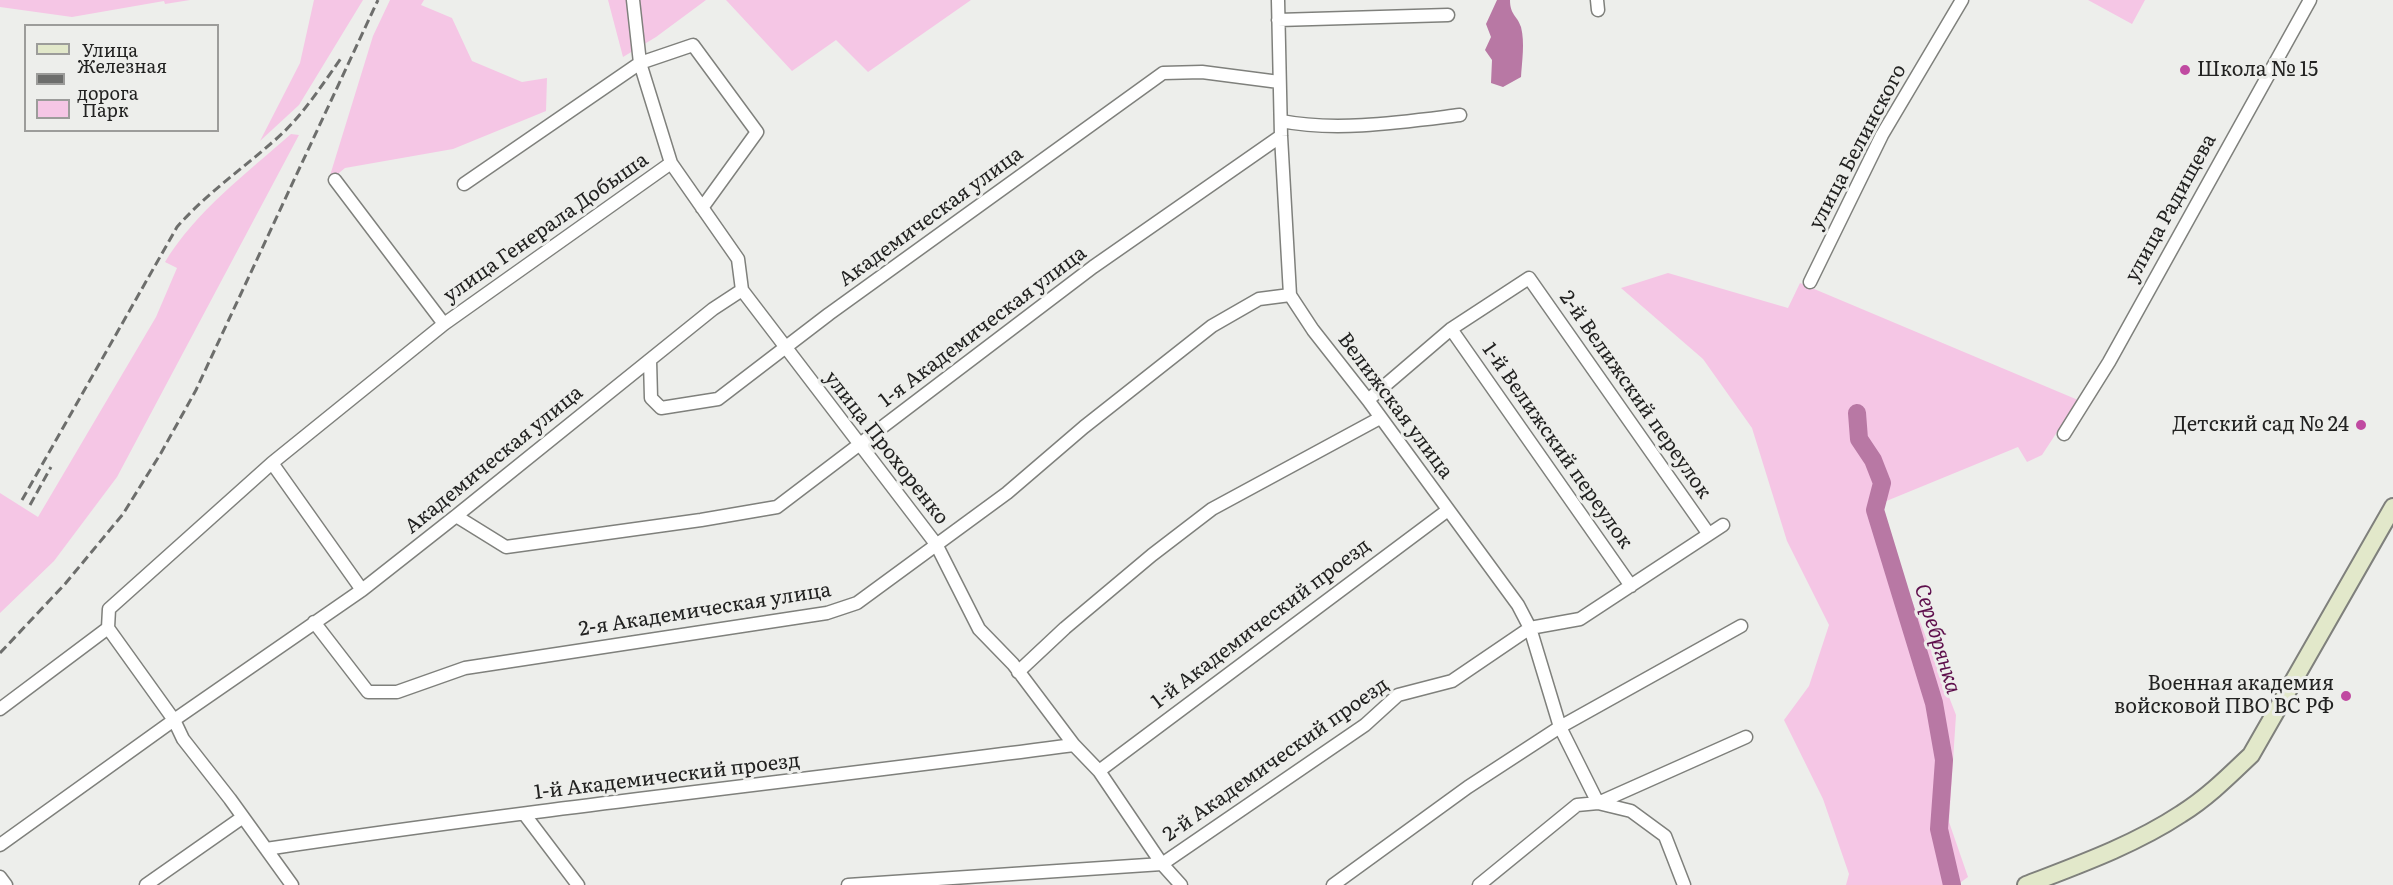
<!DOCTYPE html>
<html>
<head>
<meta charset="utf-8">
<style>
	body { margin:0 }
	#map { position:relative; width:2393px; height:885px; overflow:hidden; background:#edeeeb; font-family:Literata,serif }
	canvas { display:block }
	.legend { position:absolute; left:24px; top:24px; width:195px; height:108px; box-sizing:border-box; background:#edeeeb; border:2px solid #9c9c9a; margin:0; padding:8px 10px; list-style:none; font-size:18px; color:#222221 }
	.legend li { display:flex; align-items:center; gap:12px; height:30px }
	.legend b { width:30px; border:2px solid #9c9c9a }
</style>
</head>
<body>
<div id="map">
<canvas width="2393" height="885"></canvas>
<ul class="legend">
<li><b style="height:8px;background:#e2e8ca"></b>Улица</li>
<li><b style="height:8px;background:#6d6e6c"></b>Железная дорога</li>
<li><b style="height:16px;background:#f5c6e5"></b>Парк</li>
</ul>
</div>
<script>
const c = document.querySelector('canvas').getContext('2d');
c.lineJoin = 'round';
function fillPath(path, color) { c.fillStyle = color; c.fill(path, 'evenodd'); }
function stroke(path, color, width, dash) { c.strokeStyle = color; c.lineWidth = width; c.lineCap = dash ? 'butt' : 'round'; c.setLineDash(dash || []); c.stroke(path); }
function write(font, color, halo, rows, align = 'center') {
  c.font = font + ' Literata,serif'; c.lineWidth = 6; c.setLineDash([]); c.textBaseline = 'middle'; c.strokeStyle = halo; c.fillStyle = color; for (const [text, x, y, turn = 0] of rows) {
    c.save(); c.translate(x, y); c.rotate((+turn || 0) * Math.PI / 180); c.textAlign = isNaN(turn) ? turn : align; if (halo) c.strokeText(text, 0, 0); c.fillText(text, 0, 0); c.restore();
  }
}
fillPath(new Path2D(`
	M0,0H190L165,4L164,1L72,17L0,7Z
	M314,0H363L299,105L260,141L300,63Z
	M390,0H424L421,5L452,18L472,61L522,82L547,78L546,111L453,149L345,168L328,182L373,36Z
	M608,0H706L656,37L623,57Z
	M726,0H971L868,72L836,40L792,71Z
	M2088,0H2145L2132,24Z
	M291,134L299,135L117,477L54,561L0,613V493L38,517L156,317L177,268L165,262C196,211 247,173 291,134Z
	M1668,273L1788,308L1800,283L2078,400L2042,455L2027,462L2018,447L1884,502L1883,526L1956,715L1949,822L1968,877L1957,885H1846L1849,874L1823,799L1784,720L1809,686L1829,625L1787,541L1752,428L1703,359L1621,288Z`), '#f5c6e5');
fillPath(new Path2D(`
	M1497,0H1510C1510,15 1517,15 1521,27C1525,43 1522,61 1521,77L1503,87L1491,83L1492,60L1485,50L1491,37L1486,24Z`), '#b878a4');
stroke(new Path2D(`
	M1857,413L1859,439L1873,460L1882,483L1875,510L1934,703L1944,760L1939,829L1952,885`), '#b878a4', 18);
const street = new Path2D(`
	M633,0L640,63L671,163L738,259L742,290L936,544L979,629L1013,664L1074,745L1099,771L1162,864L1181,885
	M1278,0L1281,136L1290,295L1313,330L1368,400L1518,605L1530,628L1560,727L1598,803L1631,811L1665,836L1684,885
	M1597,0L1598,10
	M1278,20L1448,15
	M1281,121C1337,132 1403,122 1460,115
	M335,180L444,324
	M464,184L640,63L693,45L757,132L702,208
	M1810,282L1882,135L1962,0
	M1451,329L1631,586
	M650,360L651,398L661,408L718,399L829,314L1163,73L1202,72L1279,82
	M1368,400L1451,329L1529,278L1708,533
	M2064,434L2109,362L2310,0
	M272,463L444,324L671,163
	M456,516L506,547L701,520L777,507L1093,267L1281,136
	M362,590L456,516L713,309L742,290
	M314,622L368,692H397L465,668L827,613L857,603L1007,493L1084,427L1212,326L1259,299L1290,295
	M1018,672L1065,628L1152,555L1212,509L1380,418
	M0,709L108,628L174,720L183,739L230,799L292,885
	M1099,771L1448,510
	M525,815L578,885
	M0,845L174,720L362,590L272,463L109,609L108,628
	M266,849C535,809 805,780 1074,745
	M0,877L6,885
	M146,885L243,817
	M848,885L1162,864L1365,725L1398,695L1452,681L1530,628L1580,619L1723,525
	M1333,885L1468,787L1560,727L1741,626
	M1479,885L1577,805L1598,803L1746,737`);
const secondary = new Path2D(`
	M2026,885C2078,865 2134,845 2181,814C2207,798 2229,776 2251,755L2393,507`);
stroke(street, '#7f807c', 15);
stroke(secondary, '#7f807c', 20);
stroke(street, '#fff', 12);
stroke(secondary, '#e2e8ca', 16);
stroke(new Path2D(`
	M22,500L177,227C207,193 241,170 275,140C302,117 321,86 342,57
	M30,505L51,467
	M0,653L65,584L123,514L161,453L196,390L378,0`), '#6d6e6c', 3, [9, 4.5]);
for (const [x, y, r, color] of [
	[2185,70,6,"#c04aa1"],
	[2361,425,6,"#c04aa1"],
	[2346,696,6,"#c04aa1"]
]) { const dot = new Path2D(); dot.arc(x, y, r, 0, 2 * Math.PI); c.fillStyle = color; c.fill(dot); stroke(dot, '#edeeeb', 2); }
write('20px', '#222221', '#edeeeb', [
	["Школа № 15",2197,70,"left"],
	["Детский сад № 24",2349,425],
	["Военная академия",2334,684],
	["войсковой ПВО ВС РФ",2334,707]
], 'right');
write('20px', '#222221', '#edeeeb', [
	["улица Белинского",1858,147,-62],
	["улица Радищева",2171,208,-61],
	["Академическая улица",931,217,-36],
	["улица Генерала Добыша",546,228,-35],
	["1-я Академическая улица",983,327,-37],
	["2-й Велижский переулок",1635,395,55],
	["Велижская улица",1395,406,53],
	["1-й Велижский переулок",1557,446,55],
	["улица Прохоренко",886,448,52],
	["Академическая улица",494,460,-39],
	["2-я Академическая улица",705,610,-9],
	["1-й Академический проезд",1261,624,-37],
	["2-й Академический проезд",1276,760,-35],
	["1-й Академический проезд",667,777,-7]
]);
write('italic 21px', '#5e0f4c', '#edeeeb', [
	["Серебрянка",1937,639,73]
]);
</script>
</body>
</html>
